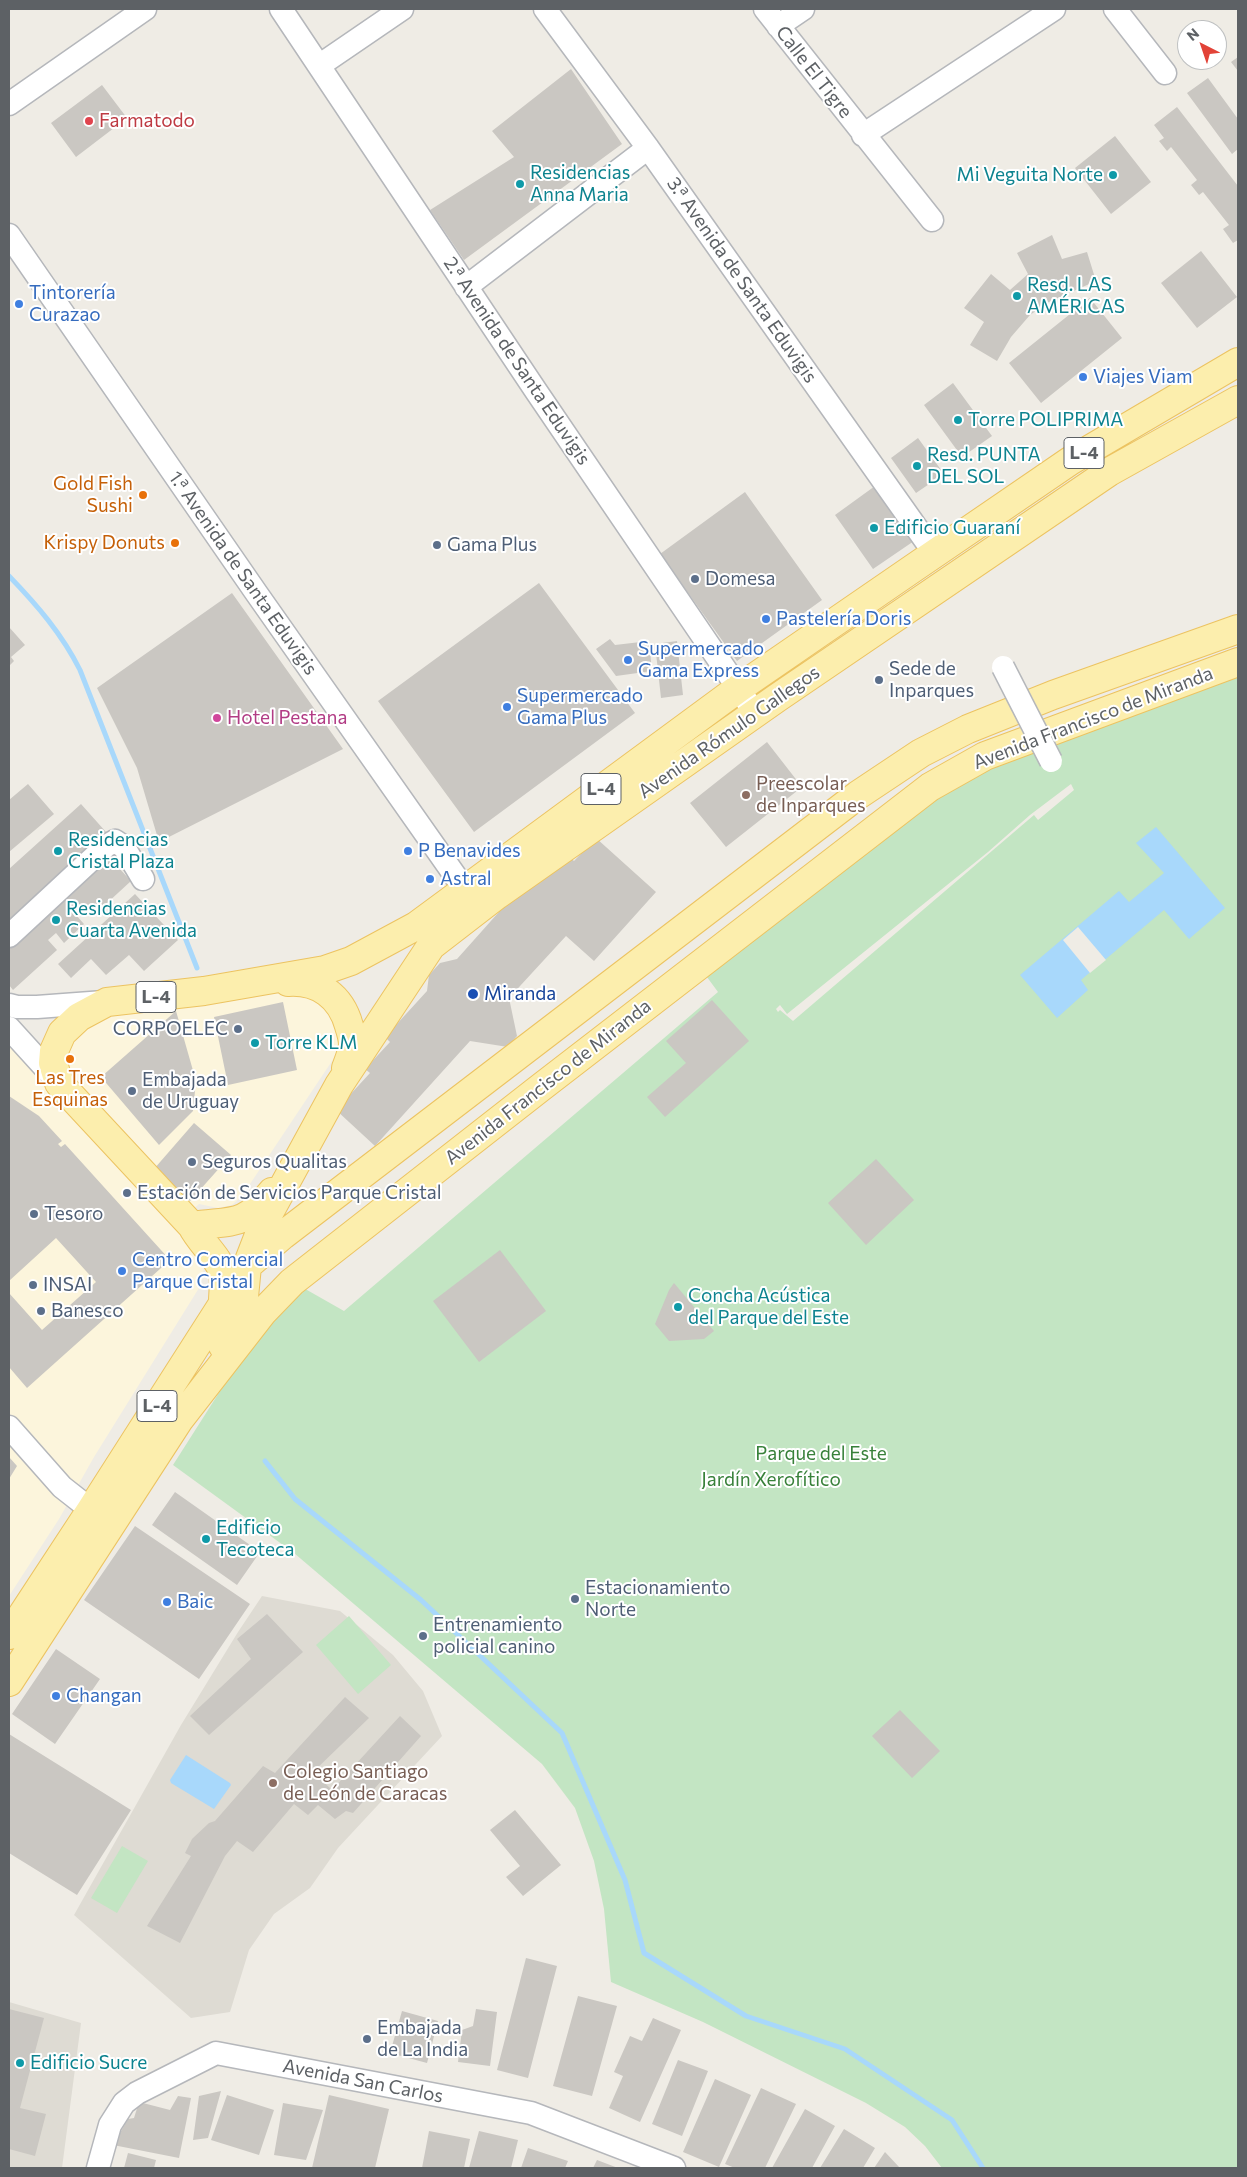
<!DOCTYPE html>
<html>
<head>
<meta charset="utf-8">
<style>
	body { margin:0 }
	#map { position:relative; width:1247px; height:2177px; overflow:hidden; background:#efece5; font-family:Commissioner,sans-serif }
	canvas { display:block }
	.frame { position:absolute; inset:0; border:10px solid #5d6165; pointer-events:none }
	.north { position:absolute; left:1177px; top:20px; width:50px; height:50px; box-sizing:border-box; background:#fff; border:1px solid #bec0c1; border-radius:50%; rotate:319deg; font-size:14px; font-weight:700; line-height:20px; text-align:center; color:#5d6165 }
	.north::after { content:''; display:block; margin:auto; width:18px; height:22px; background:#e24338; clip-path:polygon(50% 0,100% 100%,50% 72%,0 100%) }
</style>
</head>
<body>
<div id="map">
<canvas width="1247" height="2177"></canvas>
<div class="frame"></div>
<div class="north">N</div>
</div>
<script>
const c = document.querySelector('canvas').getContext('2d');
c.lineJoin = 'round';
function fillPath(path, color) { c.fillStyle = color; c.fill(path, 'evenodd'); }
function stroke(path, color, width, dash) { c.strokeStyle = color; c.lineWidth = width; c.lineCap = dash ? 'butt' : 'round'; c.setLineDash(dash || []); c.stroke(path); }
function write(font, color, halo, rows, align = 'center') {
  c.font = font + ' Commissioner,sans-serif'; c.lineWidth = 4; c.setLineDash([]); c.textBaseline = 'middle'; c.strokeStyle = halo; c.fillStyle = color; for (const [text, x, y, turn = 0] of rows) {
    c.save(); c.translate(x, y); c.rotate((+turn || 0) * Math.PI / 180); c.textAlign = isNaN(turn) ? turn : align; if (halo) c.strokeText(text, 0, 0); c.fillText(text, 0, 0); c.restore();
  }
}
fillPath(new Path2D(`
	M279,983L326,998L341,1042L336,1055L242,1196L232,1205L218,1208L199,1204L175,1225L204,1264L203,1276L199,1288L94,1457L59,1519L9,1596V1041L40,1075L82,1018Z`), '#fcf5dc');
fillPath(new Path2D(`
	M262,1596L340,1611L393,1655L423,1691L442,1736L338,1848L310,1888L274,1914L249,1950L230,2012L191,2018L74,1915L181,1725L238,1632Z
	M9,2002L81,2023L62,2168H9Z`), '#dedbd3');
fillPath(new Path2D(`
	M1238,671V2168H942L925,2146L905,2127L866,2103L703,2022L611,1982L604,1909L594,1861L575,1808L542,1764L294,1553L173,1465L236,1366L300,1286L344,1311L718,992L704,973L934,791ZM1071,784L1074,790L1038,820L1034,815L793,1021L780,1010L778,1012L776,1009L780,1005L787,1014L988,852L1030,815Z
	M349,1616L391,1665L358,1694L316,1645Z
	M122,1846L148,1861L117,1913L91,1898Z`), '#c3e5c3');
fillPath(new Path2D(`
	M1156,827L1225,908L1189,939L1164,910L1081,980L1088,990L1057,1018L1020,975L1119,891L1129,902L1164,873L1136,843Z
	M186,1755L230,1783L231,1785L214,1809L171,1783L170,1780Z`), '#a8d8fb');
fillPath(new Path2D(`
	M1078,927L1106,960L1090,973L1063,940Z`), '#efece5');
stroke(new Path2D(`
	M9,576C37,605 62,634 80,670L197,968
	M265,1461L295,1499L421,1600L562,1733L625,1880L644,1953L746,2016L845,2049L952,2120L983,2168`), '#a8d8fb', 5);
fillPath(new Path2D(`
	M1238,57V71L1231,62Z
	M571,69L622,144L464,260L430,210L514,157L492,131Z
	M1208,78L1238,119V149L1232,154L1187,93Z
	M102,85L127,118L76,157L51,123Z
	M1177,107L1238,186V240L1233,243L1223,229L1229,225L1203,192L1199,195L1191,185L1197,180L1171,147L1167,151L1159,141L1164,138L1154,125Z
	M1115,136L1151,182L1111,214L1075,168Z
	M1052,235L1062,259L1087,252L1096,281L1049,302L1030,315L1011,337L997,361L970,345L984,322L964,308L991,274L1010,290L1028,274L1017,253Z
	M1201,251L1237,297L1197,328L1161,283Z
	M1090,298L1122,338L1041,403L1009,363Z
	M953,383L992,436L962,457L924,405Z
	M918,438L944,474L916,493L891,458Z
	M875,486L914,541L873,569L835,515Z
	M745,492L822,600L737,661L660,554Z
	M539,583L635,713L474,832L378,701Z
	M232,593L343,749L159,842L137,768L97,688Z
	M9,627L25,645L11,657L14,661L9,666Z
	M610,639L615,645L649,641L652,671L616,676L596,649Z
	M677,641L683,695L661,698L655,644Z
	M767,742L802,787L726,847L690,803Z
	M28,784L54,814L9,852V800Z
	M81,804L106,832L9,921V869Z
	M596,838L656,892L594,961L566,936L509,998L517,1036L512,1042L508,1047L470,1041L375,1146L336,1110L370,1073L365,1069L390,1042L385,1037L427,991L429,975L440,963L457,959L523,885L529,890L564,852L574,861Z
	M105,853L131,881L93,916L84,907L76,915L84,924L64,943L56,933L48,940L57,950L13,990L9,985V942Z
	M135,894L178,940L144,971L129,955L106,975L91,959L71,978L58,964Z
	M712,1000L749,1041L665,1117L647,1097L686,1063L666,1041Z
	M283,1002L297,1070L228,1085L214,1017Z
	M176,1011L196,1081L193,1111L159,1145L101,1077Z
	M9,1096L39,1116L62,1141L58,1144L61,1147L65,1144L170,1260L27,1388L9,1367V1293L42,1330L96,1282L56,1238L9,1281Z
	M194,1123L231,1155L190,1201L154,1169Z
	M876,1159L914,1200L866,1245L828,1203Z
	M500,1250L546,1311L479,1362L433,1301Z
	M674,1283L714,1331L704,1339L669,1341L655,1324L669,1290Z
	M9,1457L17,1466L9,1479Z
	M175,1492L260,1552L237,1585L152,1525Z
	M135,1526L250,1604L199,1679L84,1600Z
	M267,1614L303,1652L209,1735L190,1716L251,1659L237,1639Z
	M56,1649L100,1679L55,1744L12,1714Z
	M345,1697L369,1718L313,1772L332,1790L400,1716L421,1736L353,1813L346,1811L335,1819L318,1805L308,1815L294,1804L253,1852L237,1841L225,1856L180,1943L147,1926L191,1856L185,1853L192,1839L209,1823L215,1821L263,1766L275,1773Z
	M900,1710L940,1751L912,1778L872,1736Z
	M9,1734L131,1810L77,1895L9,1853Z
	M515,1810L561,1865L523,1896L506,1877L520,1866L490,1830Z
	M526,1958L557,1966L528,2078L497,2070Z
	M578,1996L617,2006L592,2096L553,2086Z
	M9,2009L44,2018L20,2108L46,2114L35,2156L9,2149Z
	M476,2009L497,2012L490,2066L458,2062L462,2030L473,2026Z
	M402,2011L438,2021L427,2063L390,2053Z
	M653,2018L681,2030L640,2122L609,2108L623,2076L614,2072L630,2036L642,2041Z
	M678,2060L708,2071L682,2136L652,2124Z
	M715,2079L751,2095L719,2167L683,2152Z
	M761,2088L796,2104L765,2168H735L725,2164Z
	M221,2091L208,2138L193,2140L199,2096Z
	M227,2095L274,2110L259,2155L211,2140Z
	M329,2095L389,2109L375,2168H312Z
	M178,2096L191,2098L179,2158L113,2145L128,2119L134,2118L139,2102L170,2110Z
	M283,2103L323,2110L306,2160L274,2155Z
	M805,2109L835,2126L812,2168H772Z
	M844,2129L875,2148L863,2168H820Z
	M429,2131L470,2139L464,2168H422Z
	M479,2131L518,2140L511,2168H469Z
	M528,2148L568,2161L565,2168H521Z
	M885,2152L900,2168H874Z
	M128,2153L156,2160L154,2168H124Z
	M597,2160L618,2168H593Z`), '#cac7c2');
const minor = new Path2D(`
	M281,9L536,391L755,713
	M545,9L648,148L935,554
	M765,9L932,220
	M1115,9L1165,73
	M778,26L803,9
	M320,65L402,9
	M9,104L145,9
	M863,135L1054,9
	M9,235L257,594L475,904
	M466,287L648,148
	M9,936L106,846L115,841L124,847L143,879
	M9,1005L17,1007H37L104,1002
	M9,1028L59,1083
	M9,1427L62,1487L104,1520
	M98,2168L110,2125L124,2103L137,2093L216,2053L531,2113L674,2168`);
const major = new Path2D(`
	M288,982C318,980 341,996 349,1026C351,1032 353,1039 353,1045C352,1053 349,1060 346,1068
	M192,1226C232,1220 243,1228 272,1192
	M223,1301C223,1292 225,1282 223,1273C220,1259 200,1242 192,1226L59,1083L53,1063L54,1051L62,1033L79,1017L107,1002L204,991L325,970L351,961L416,926L739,688L915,567L1070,461L1238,362
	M223,1346L235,1325L244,1297L247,1266L264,1222L339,1085L431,946L497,895L777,698L1109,472L1238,400
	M9,1635L91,1510L247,1266L283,1235L858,795L921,753L968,729L1053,695L1238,629
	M9,1682L179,1420L263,1312L292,1282L540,1088L930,787L985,756L1238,662`);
stroke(minor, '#b5b7bb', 25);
stroke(major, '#ecc361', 30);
stroke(minor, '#fff', 22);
stroke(major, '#fceead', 28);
const minorBridge = new Path2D(`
	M1003,667L1051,761`);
stroke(minorBridge, '#b5b7bb', 25, []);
stroke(minorBridge, '#fff', 22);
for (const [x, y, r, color] of [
	[89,121,5,"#e0444e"],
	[1113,175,5,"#0f9aa8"],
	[520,184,5,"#0f9aa8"],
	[1017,296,5,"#0f9aa8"],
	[19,304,5,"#3f7fe0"],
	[1083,377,5,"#3f7fe0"],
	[958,420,5,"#0f9aa8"],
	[917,466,5,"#0f9aa8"],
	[143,495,5,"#e8710a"],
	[874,528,5,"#0f9aa8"],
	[175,543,5,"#e8710a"],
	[437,545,5,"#5c6f8a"],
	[695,579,5,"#5c6f8a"],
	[766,619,5,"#3f7fe0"],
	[628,660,5,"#3f7fe0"],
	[879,680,5,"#5c6f8a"],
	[507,707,5,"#3f7fe0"],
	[217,718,5,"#d1479c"],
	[746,795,5,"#8d6e63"],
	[58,851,5,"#0f9aa8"],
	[408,851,5,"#3f7fe0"],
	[430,879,5,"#3f7fe0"],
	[56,920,5,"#0f9aa8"],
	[473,994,6,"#1a4fb4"],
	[238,1029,5,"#5c6f8a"],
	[255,1043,5,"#0f9aa8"],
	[70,1059,5,"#e8710a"],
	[132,1091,5,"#5c6f8a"],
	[192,1162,5,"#5c6f8a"],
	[127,1193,5,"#5c6f8a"],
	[34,1214,5,"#5c6f8a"],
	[122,1271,5,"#3f7fe0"],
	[33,1285,5,"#5c6f8a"],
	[678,1307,5,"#0f9aa8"],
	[41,1311,5,"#5c6f8a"],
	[206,1539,5,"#0f9aa8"],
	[575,1599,5,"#5c6f8a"],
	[167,1602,5,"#3f7fe0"],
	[423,1636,5,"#5c6f8a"],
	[56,1696,5,"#3f7fe0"],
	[273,1783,5,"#8d6e63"],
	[367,2039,5,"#5c6f8a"],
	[20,2063,5,"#0f9aa8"]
]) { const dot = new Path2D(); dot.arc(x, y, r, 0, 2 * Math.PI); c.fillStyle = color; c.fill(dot); stroke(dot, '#fff', 2); }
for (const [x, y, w] of [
	[1084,453,40],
	[601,789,40],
	[156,997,40],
	[157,1406,40]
]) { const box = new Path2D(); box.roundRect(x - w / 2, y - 15.5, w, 31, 4); c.fillStyle = '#fff'; c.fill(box); stroke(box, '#5d6165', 1); }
write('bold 18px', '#5d6165', null, [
	["L-4",1084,453],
	["L-4",601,789],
	["L-4",156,997],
	["L-4",157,1406]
]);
write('19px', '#5d6165', '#fff', [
	["Calle El Tigre",814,72,52],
	["3.ª Avenida de Santa Eduvigis",742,280,55],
	["2.ª Avenida de Santa Eduvigis",517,361,56],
	["1.ª Avenida de Santa Eduvigis",243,573,55],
	["Avenida Francisco de Miranda",1093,718,-21],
	["Avenida Rómulo Gallegos",729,732,-35],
	["Avenida Francisco de Miranda",548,1082,-38],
	["Avenida San Carlos",363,2081,11]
]);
write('19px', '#be3a42', '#fff', [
	["Farmatodo",99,121]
], 'left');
write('19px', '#0d838f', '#fff', [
	["Residencias",530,173],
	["Anna Maria",530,195],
	["Mi Veguita Norte",1103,175,"right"],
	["Resd. LAS",1027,285],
	["AMÉRICAS",1027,307],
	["Torre POLIPRIMA",968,420],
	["Resd. PUNTA",927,455],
	["DEL SOL",927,477],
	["Edificio Guaraní",884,528],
	["Residencias",68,840],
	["Cristal Plaza",68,862],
	["Residencias",66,909],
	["Cuarta Avenida",66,931],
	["Torre KLM",265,1043],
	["Concha Acústica",688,1296],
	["del Parque del Este",688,1318],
	["Edificio",216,1528],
	["Tecoteca",216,1550],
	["Edificio Sucre",30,2063]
], 'left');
write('19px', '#366cbe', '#fff', [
	["Tintorería",29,293],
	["Curazao",29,315],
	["Viajes Viam",1093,377],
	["Pastelería Doris",776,619],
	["Supermercado",638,649],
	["Gama Express",638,671],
	["Supermercado",517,696],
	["Gama Plus",517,718],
	["P Benavides",418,851],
	["Astral",440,879],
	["Centro Comercial",132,1260],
	["Parque Cristal",132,1282],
	["Baic",177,1602],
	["Changan",66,1696]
], 'left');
write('19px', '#c56008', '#fff', [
	["Gold Fish",133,484],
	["Sushi",133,506],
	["Krispy Donuts",165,543],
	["Las Tres",70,1078,"center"],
	["Esquinas",70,1100,"center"]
], 'right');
write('19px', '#4e5e75', '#fff', [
	["Gama Plus",447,545],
	["Domesa",705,579],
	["Sede de",889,669],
	["Inparques",889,691],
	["CORPOELEC",228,1029,"right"],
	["Embajada",142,1080],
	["de Uruguay",142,1102],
	["Seguros Qualitas",202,1162],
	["Estación de Servicios Parque Cristal",137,1193],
	["Tesoro",44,1214],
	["INSAI",43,1285],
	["Banesco",51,1311],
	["Estacionamiento",585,1588],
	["Norte",585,1610],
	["Entrenamiento",433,1625],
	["policial canino",433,1647],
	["Embajada",377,2028],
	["de La India",377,2050]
], 'left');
write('19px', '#b23c85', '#fff', [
	["Hotel Pestana",227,718]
], 'left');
write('19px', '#785e54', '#fff', [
	["Preescolar",756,784],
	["de Inparques",756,806],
	["Colegio Santiago",283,1772],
	["de León de Caracas",283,1794]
], 'left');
write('19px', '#164399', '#fff', [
	["Miranda",484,994]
], 'left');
write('19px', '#38813a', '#fff', [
	["Parque del Este",821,1454],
	["Jardín Xerofítico",771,1480]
]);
</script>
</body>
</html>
